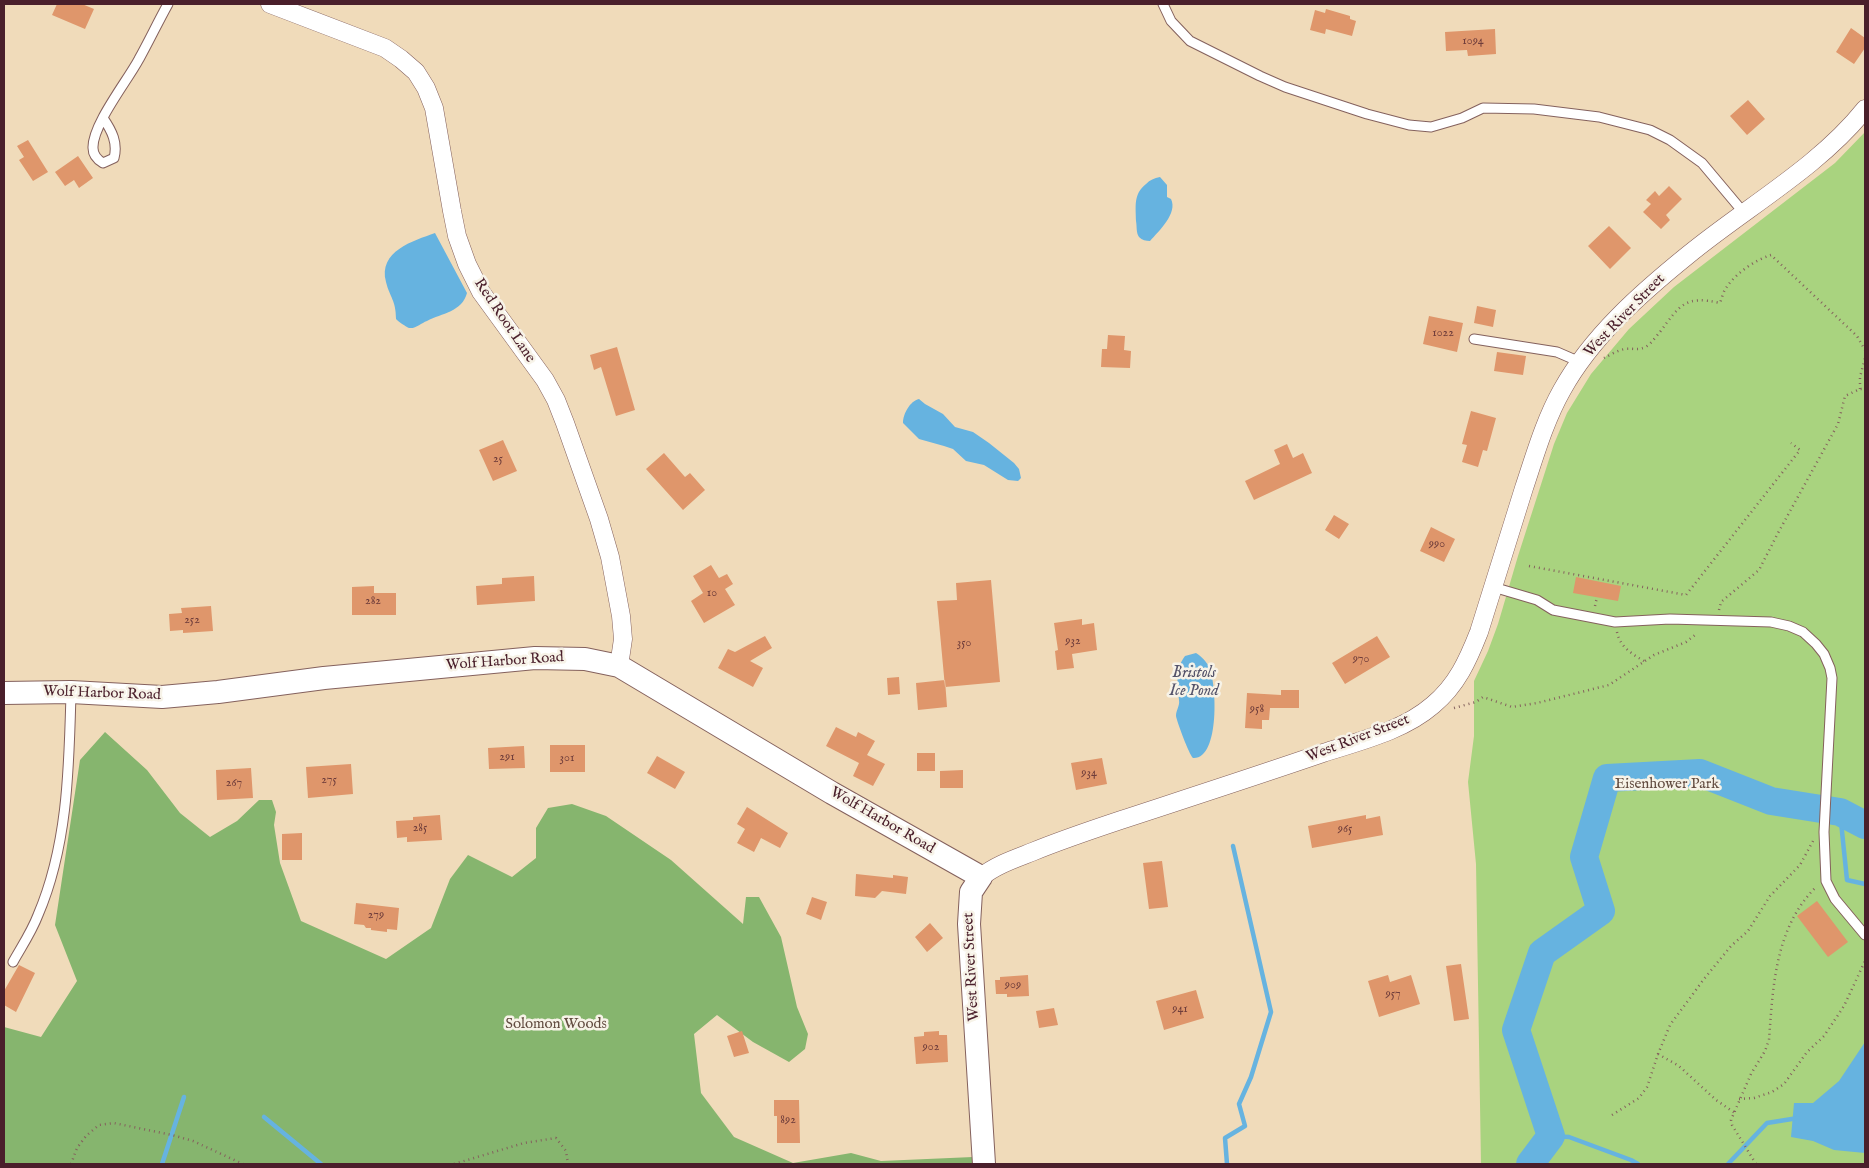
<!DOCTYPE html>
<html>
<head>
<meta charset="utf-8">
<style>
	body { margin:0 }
	#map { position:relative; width:1869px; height:1168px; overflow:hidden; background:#f0dbba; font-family:"IM FELL English",serif }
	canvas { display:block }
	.frame { position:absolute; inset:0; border:5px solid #4a1f2b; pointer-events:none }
</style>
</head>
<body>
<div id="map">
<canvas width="1869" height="1168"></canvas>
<div class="frame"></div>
</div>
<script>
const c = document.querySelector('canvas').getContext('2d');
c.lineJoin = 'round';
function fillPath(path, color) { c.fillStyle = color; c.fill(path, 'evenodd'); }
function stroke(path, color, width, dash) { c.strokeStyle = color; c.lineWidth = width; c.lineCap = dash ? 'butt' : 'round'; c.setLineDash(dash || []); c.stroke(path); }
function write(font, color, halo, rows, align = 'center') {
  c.font = font + ' "IM FELL English",serif'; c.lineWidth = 5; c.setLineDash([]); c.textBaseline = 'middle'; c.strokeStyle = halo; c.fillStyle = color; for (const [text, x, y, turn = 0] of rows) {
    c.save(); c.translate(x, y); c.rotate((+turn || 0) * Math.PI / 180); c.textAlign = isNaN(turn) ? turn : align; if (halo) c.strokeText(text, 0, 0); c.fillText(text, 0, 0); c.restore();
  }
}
fillPath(new Path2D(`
	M1865,132V1164H1481L1476,864L1468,782L1474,736V681L1488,651L1498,624L1518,556L1554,444L1567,413L1591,374L1629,329L1674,287L1835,163Z`), '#a9d37f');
fillPath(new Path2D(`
	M105,732L147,770L180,813L210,837L237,821L259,800H272L276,812L274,825L280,863L301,921L386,959L431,928L450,879L468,855L512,877L536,858V828L548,808L572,804L606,816L671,860L743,924L746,897H759L781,937L797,1007L808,1034L805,1049L789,1062L753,1042L717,1015L694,1034L701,1093L734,1137L793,1163L851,1153L881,1161L973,1157L974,1164H4V1027L41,1037L77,981L55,925L80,760Z`), '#86b56e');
fillPath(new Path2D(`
	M1160,177L1167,185V197L1171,199C1178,213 1159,231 1150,241C1146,241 1142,240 1139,237C1136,233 1137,226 1136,221C1136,207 1133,194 1146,184C1150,180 1154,178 1160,177Z
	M435,233L467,293C462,312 442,313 427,321C421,323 416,329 409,328C405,326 399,322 396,319C396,300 390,298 386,282C378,251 413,241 435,233Z
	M919,399L925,404L943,414L955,427L973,432L989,443L1014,463L1019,469L1021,478L1018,481L1008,480L984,465L966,461L953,449L944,446L919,439L903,423C903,414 910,401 919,399Z
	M1196,653C1201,656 1207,662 1209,667C1217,683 1220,760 1193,758C1189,754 1177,722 1176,716C1176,710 1180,706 1179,700C1178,684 1174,671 1185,656Z
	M1865,1042V1153L1834,1150L1813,1141L1791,1137L1794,1103H1813L1839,1081Z`), '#66b3e0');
stroke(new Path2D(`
	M1840,812L1847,880L1865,884
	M264,1117L321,1164
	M1551,1136L1569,1137L1631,1160L1638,1164
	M162,1164L184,1097
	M1227,1164L1225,1138L1245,1126L1239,1104L1251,1077L1271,1012L1233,846
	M1728,1164L1767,1123L1798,1118`), '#66b3e0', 4.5);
stroke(new Path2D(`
	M1530,1164L1551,1136L1516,1030L1542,953L1601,911L1584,857L1607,778L1700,773L1771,801L1840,812L1865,825`), '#66b3e0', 28);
fillPath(new Path2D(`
	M57,4H82L94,9L85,29L52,15Z
	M1326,9L1350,16V19L1356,21L1352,36L1326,29L1325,34L1310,30L1315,10L1325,13Z
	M1851,28L1865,38V48L1854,64L1836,52Z
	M1495,29L1496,54L1468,56L1467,50L1446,51L1445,32Z
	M1748,100L1765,119L1747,135L1730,116Z
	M28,140L48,172L33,181L19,160L24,157L17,146Z
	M78,156L93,178L79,188L74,180L65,186L55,172Z
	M1669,186L1682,199L1666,215L1670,220L1661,229L1643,212L1651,204L1646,200L1655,191L1659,196Z
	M1609,226L1631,248L1610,269L1588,246Z
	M1477,306L1496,310L1493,327L1474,323Z
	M1429,316L1463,323L1457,352L1423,344Z
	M1108,335L1125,336L1124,350L1131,351L1130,368L1101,367L1102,349H1107Z
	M617,347L635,410L616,416L601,367L594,370L590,355Z
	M1497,352L1526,356L1523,375L1494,371Z
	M1471,411L1496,418L1487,451L1483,450L1478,467L1462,462L1467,445L1462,444Z
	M503,440L517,471L493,481L479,450Z
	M1287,444L1293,458L1303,453L1312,473L1254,500L1245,481L1280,464L1274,450Z
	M664,453L685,477L690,473L705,490L683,510L646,469Z
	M1334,515L1349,524L1339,539L1325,530Z
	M1431,527L1455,539L1444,562L1420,551Z
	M711,565L719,578L727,574L733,584L725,589L735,605L704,623L691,601L703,593L693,576Z
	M534,576L535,601L477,605L476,586L502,584V578Z
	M1576,577L1621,586L1618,601L1573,593Z
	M991,580L1000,682L945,687L937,601L957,600L956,583Z
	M374,586V593H396V615H352V587Z
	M211,606L213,631L183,633V630L170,631L169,614L182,613L181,608Z
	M1082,619V625L1094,623L1097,650L1072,654L1074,668L1057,670L1055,651L1058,650L1054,623Z
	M765,636L772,648L750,661L763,668L753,687L718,668L728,649L735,652Z
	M1377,636L1390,657L1345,684L1332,663Z
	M899,677L900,694L888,695L887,678Z
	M945,680L947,707L918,710L916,683Z
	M1281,690H1299V708H1270L1269,720H1262V729L1245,728L1247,693L1281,695Z
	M836,727L856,737L858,732L875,741L867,755L885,764L873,786L853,776L859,763L826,746Z
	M550,745H585V772H550Z
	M524,746L525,768L489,769L488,748Z
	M917,753H935V771H917Z
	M657,756L685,772L675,789L647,773Z
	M1102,758L1107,784L1076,790L1071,763Z
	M351,764L353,794L308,798L306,767Z
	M251,768L253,798L217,800L216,770Z
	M963,770V788H940V771Z
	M747,807L788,833L780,848L761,838L754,852L737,843L745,829L737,824Z
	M440,815L442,840L407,842V837L397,838L396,821L413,820V817Z
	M1366,815V819L1380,816L1383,835L1312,848L1308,826Z
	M302,833V860H282V834Z
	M1162,861L1168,907L1149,909L1143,863Z
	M856,874L893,878V875L908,877L906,894L882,891L875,898L855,896Z
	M812,897L827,902L821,920L806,914Z
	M1817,901L1848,942L1828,957L1797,916Z
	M356,903L399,908L397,930L387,929V932L371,930V928H366L364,925L354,924Z
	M930,923L943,938L927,952L915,937Z
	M1461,964L1469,1019L1454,1021L1446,966Z
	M19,965L35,973L16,1012L4,1005V991Z
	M1028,975L1029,996L1007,997V994H996L995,980H1000V977Z
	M1388,975L1390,982L1411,975L1420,1004L1379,1017L1368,981Z
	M1196,990L1204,1018L1164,1030L1156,1001Z
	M1054,1008L1058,1025L1039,1028L1036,1011Z
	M742,1031L749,1053L734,1057L727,1036Z
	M939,1031V1035H947L948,1062L916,1064L914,1037L924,1036V1032Z
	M774,1100H799L800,1143H777V1116H774Z`), '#df966b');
const service = new Path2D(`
	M1163,4L1171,21L1190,41L1260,76L1285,87L1367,114L1409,125L1431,127L1462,118L1483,108L1534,109L1599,117L1650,130L1670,140L1702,163L1744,213
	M103,118C112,131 118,143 114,158L103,163C98,160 93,155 93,148C92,125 128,80 139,59C149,41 158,22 168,4
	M1474,339L1557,352L1580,362
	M1493,587L1537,600L1553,610L1615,622L1670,619L1771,622L1789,626L1803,632L1816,644L1824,654L1830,668L1832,678L1824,832L1826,881L1835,899L1865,935
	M13,962C22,946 32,931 38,915C68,845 69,767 71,693`);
const minor = new Path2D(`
	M270,4L385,48L401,59L416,72L426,88L434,108L452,211L457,236L467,264L481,292L545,380L556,400L565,423L599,519L610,557L621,616L623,639L619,666
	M981,877C996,865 1014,859 1032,852C1061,840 1091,830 1121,820C1188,798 1256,776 1323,753C1360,741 1403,731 1433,705C1457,685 1468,660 1479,632C1494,584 1509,536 1524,488C1535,455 1545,420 1562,390C1592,336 1641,293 1688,255C1745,208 1819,167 1865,109`);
const tertiary = new Path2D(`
	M4,693L71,692L162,697L218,692L324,678L535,658L585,659L619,666L832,793L981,877L971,892L969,924L984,1164`);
stroke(service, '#84615d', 11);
stroke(minor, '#84615d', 19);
stroke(tertiary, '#84615d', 24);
stroke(new Path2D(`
	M1604,358C1610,355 1618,350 1625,349C1634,348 1639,351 1647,346C1652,343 1656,336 1660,332C1680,305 1685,295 1720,303C1722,298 1723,292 1726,288C1736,273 1755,260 1771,255L1857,336L1865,350
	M1860,389V377L1865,358
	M1529,566L1686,595L1800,450L1791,443
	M1595,606L1597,597
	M1719,610L1721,602L1759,570L1778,533L1838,424L1845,396L1860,389H1865
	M1617,632C1620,647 1632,654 1644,661
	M1454,708L1476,702L1483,697L1512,707L1537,703L1609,685L1654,655L1686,642L1695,635L1696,632
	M1658,1054L1679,1066L1716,1100L1735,1113
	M1739,1099L1754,1098L1772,1092L1784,1084L1807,1052L1824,1036L1844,1006L1865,961
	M1612,1115L1639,1098L1647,1087L1658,1054L1670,1025L1704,979L1731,946L1748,931L1770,896L1800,865L1813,841
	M71,1164L77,1148L86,1136L99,1125L114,1123L172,1135L193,1141L243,1164
	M454,1164L524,1143L556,1138L566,1151L568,1164
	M1756,1164L1732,1125L1731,1120L1751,1074L1765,1051L1769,1040C1773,986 1775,928 1816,887`), '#84615d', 2.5, [1, 4]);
stroke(service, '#fff', 9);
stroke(minor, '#fff', 18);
stroke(tertiary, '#fff', 22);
write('12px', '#6f3d3b', null, [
	["1094",1473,42],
	["1022",1443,334],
	["25",498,460],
	["990",1437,545],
	["10",712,594],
	["282",373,602],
	["252",192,621],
	["932",1073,642],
	["350",964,644],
	["970",1361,660],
	["958",1257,710],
	["291",507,758],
	["301",567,759],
	["934",1089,774],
	["275",329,781],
	["267",234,784],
	["285",420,829],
	["965",1345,830],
	["279",376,916],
	["909",1013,986],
	["957",1393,995],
	["941",1180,1010],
	["902",931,1048],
	["892",788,1121]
]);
write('15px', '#4a1f2b', '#f7f3e8', [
	["West River Street",1625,316,-46],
	["Red Root Lane",504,321,56],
	["Wolf Harbor Road",505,662,-4],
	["Wolf Harbor Road",102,694,2],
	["West River Street",1358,739,-21],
	["Wolf Harbor Road",882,821,30],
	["West River Street",972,967,-93]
]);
write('15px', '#624c40', '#f7f3e8', [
	["Eisenhower Park",1667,785],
	["Solomon Woods",556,1025]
]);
write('italic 16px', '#54536a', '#f7f3e8', [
	["Bristols",1194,674],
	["Ice Pond",1194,692]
]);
</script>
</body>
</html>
